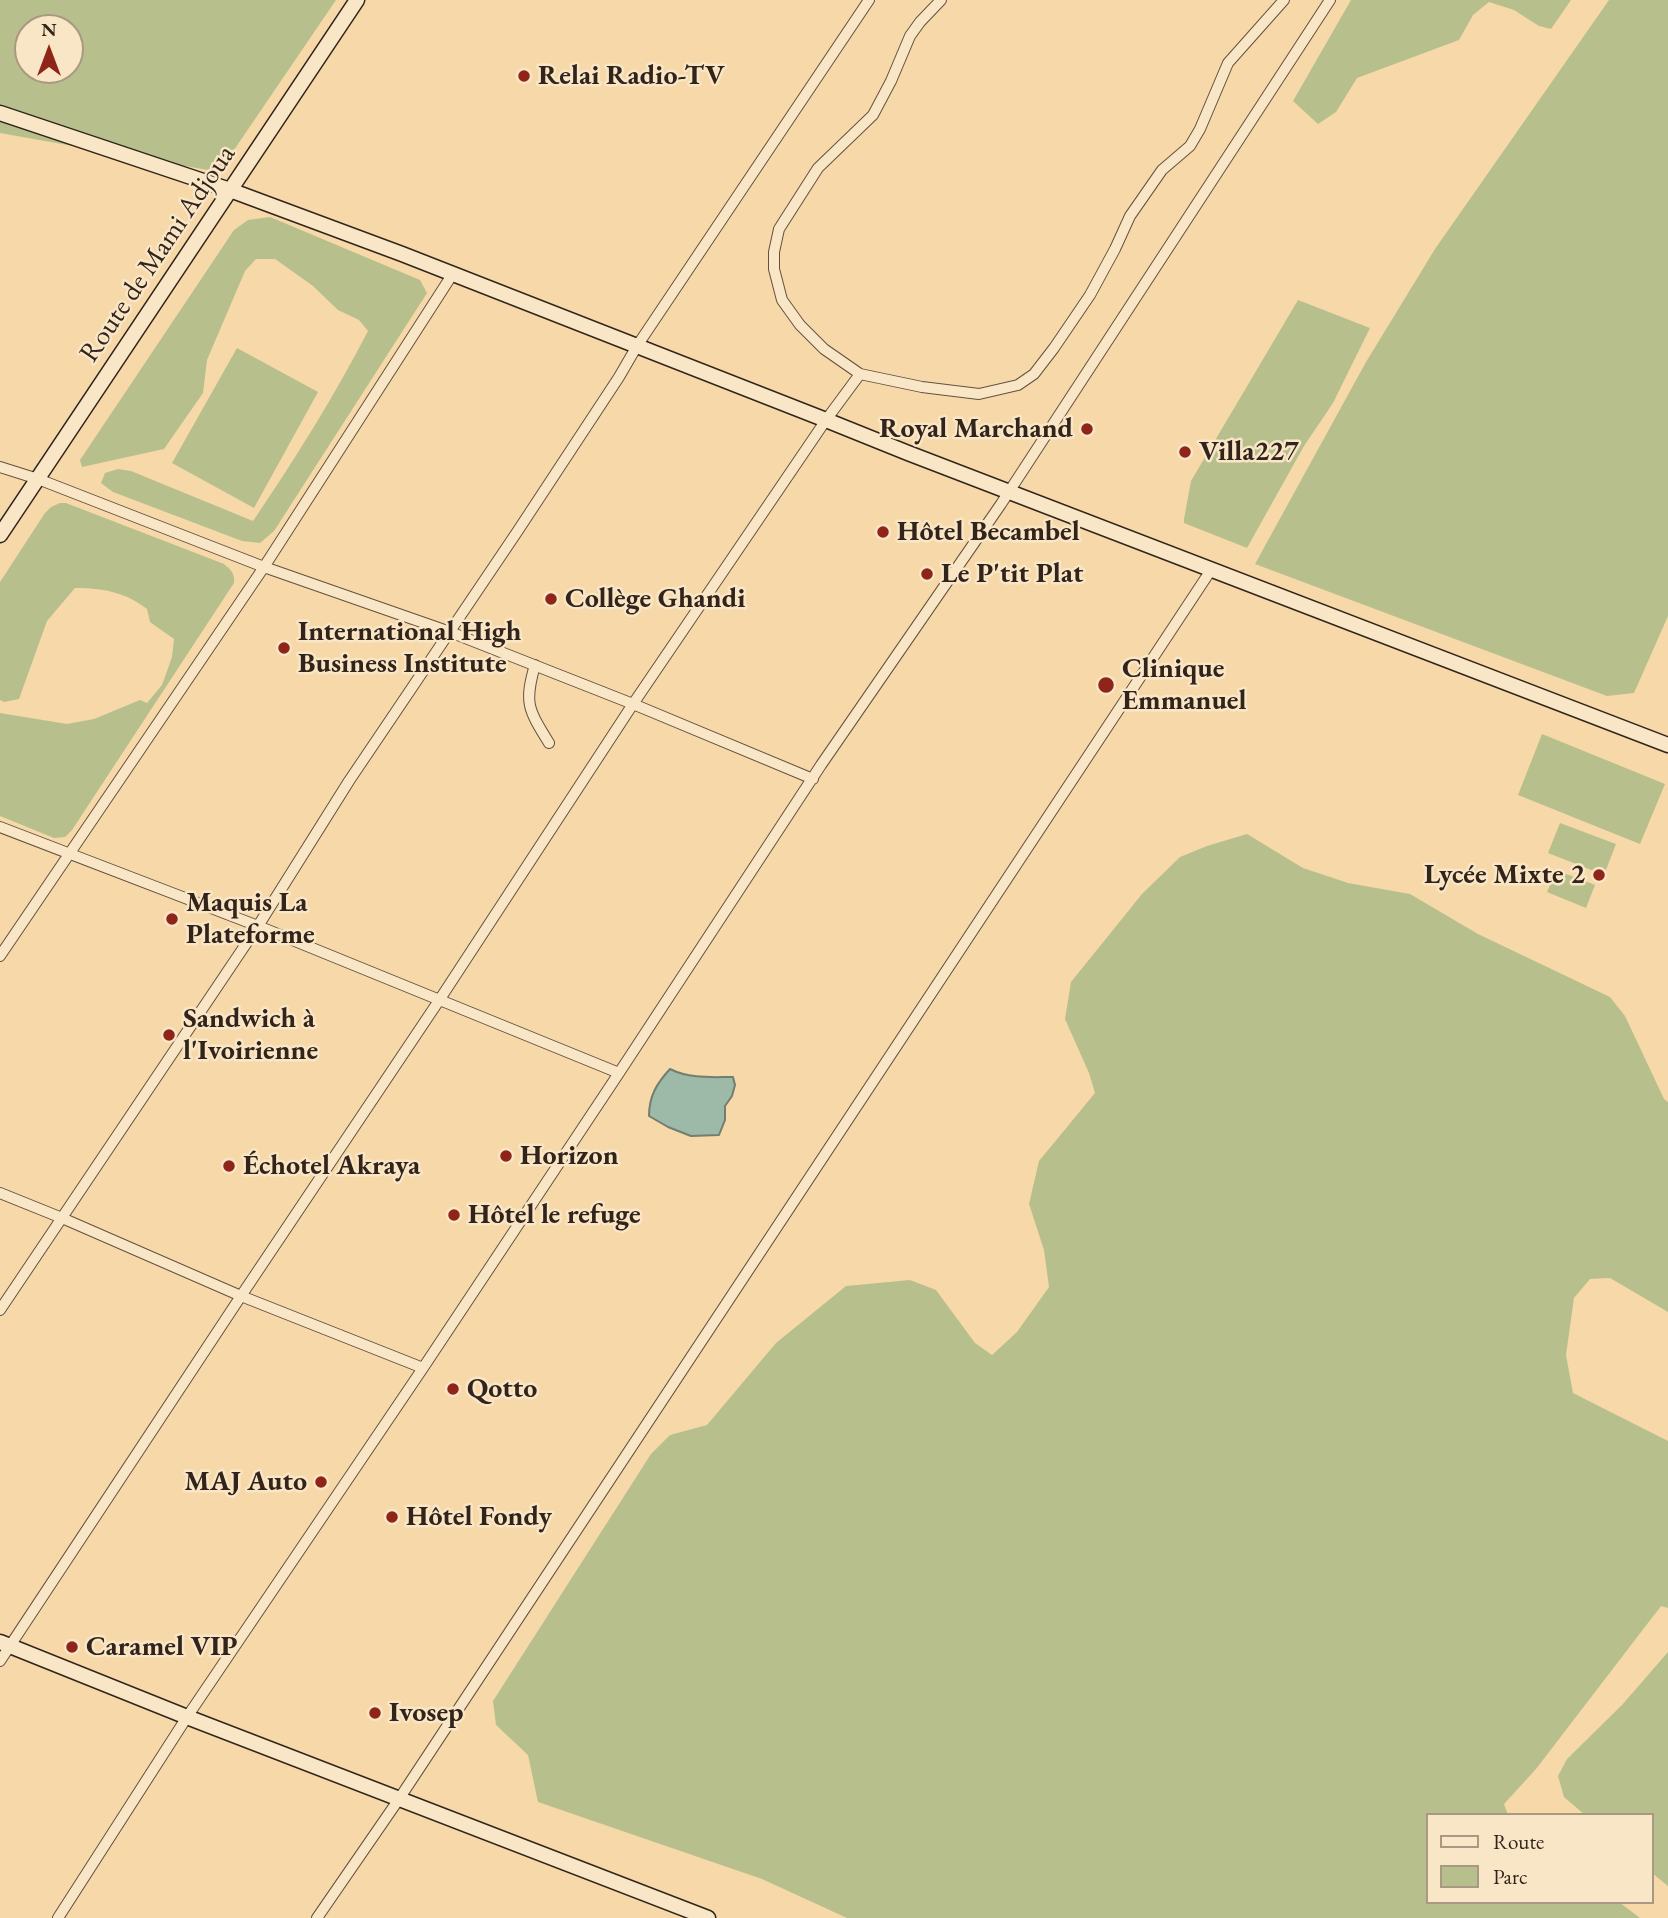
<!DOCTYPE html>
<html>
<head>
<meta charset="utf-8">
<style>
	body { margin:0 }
	#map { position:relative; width:1668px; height:1918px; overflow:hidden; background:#f6d8a9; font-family:"EB Garamond",serif }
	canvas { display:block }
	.legend { position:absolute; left:1426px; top:1813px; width:228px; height:91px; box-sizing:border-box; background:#f9e6c7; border:2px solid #a99882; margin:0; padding:9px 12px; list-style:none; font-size:21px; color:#32241a }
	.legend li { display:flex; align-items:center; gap:14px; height:35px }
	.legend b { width:35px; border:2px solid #a99882 }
	.north { position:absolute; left:14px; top:14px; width:70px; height:70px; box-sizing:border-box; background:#f9e6c7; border:2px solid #a99882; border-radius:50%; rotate:0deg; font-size:19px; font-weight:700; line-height:28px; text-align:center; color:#32241a }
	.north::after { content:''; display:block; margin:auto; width:24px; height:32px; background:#8f2418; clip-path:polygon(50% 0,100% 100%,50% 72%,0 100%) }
</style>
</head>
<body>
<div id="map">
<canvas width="1668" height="1918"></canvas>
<ul class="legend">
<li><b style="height:9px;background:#f9e6c7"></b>Route</li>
<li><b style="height:19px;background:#b7c08c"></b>Parc</li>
</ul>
<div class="north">N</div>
</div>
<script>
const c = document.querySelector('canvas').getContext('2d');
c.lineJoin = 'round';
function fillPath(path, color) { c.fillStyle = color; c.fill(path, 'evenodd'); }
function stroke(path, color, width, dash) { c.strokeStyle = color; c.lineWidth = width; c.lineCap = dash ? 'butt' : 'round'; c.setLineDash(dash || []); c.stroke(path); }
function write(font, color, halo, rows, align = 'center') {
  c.font = font + ' "EB Garamond",serif'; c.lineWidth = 5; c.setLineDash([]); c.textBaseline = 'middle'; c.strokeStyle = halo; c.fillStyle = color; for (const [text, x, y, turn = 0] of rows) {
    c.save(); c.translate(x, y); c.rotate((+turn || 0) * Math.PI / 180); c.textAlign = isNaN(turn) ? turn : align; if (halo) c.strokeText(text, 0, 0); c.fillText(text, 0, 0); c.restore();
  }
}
fillPath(new Path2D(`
	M0,0H336L219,172L0,133ZM28,28H70V70H28Z
	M1351,0H1571L1551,29L1539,26L1514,10L1489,2L1473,15L1459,40L1357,78L1336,112L1318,124L1293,101Z
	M1609,0H1668V616L1634,693L1607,696L1255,564L1366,362L1435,249Z
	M270,217L420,280L427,293L274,531L260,543L242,541L113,492L101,483L105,473L118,469L131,471L253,521C295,459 334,397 368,331L359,320L338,310L313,286L275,259H256L245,271L207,360L203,393L164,449L82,467L80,460L234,230L248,220Z
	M1298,300L1370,328L1333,403L1304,446L1247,548L1184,523V519L1191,481Z
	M237,348L318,392L254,508L172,463Z
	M60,503H66L224,564C231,570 235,573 234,583L72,830L65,837L54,838L0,816V713L67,724L94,719L140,700L147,703L162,685L172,657L174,639L150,622L147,609C125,592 103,588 75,588L47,621L19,699L4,702L0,700V582L45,513L51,507Z
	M1542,734L1665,784L1640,844L1518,795Z
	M1560,823L1616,844L1604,875L1548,853Z
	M1247,834L1303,868L1348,883L1410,894L1478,934L1610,997L1625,1016L1664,1099L1668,1102V1312L1610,1278L1590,1279L1574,1298L1566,1355L1573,1393L1668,1441V1608L1661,1606L1536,1769L1504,1804L1508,1815H1428V1902H1619L1640,1918H847L762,1879L538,1802L528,1755L496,1725L493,1701L651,1454L670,1435L707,1425L776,1343L846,1286L910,1280L936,1290L975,1343L992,1355L1017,1332L1049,1287L1044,1250L1029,1204L1039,1161L1095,1093L1089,1073L1065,1019L1071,982L1142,894L1180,857L1207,846Z
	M1556,870L1595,885L1586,908L1547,892Z
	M1668,1652V1886L1652,1873V1815H1585L1564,1797L1558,1776L1567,1759L1622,1705Z`), '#b7c08c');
const water = new Path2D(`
	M670,1069C690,1079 711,1077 733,1077L735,1085L732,1096L725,1106V1120L719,1135L691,1136L668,1127L649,1116C649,1096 657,1083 670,1069Z`);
fillPath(water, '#9dbaa9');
stroke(water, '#727e70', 2);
const street = new Path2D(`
	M941,0L920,22L910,36L891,81L873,115L818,168L779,229L774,252V269L782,300L800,325L824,349L860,374L922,387L979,394L1018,385L1034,374L1054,348L1090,295L1115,249L1130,216L1162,170L1190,146L1200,129L1228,63L1284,0
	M0,467L38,479L264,567L450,632L633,704L813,779
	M535,665C524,703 528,709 549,743
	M0,827L258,926L619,1073
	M0,956L264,567L452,275
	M0,1193L62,1218L241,1296L423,1368
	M0,1310L258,926L349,781L517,532L619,377L637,346L869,0
	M0,1661L241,1296L440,999L633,704L826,420L860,374
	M58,1918L187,1717L423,1368L619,1073L821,765L1001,504L1330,0
	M317,1918L399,1799L1211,570`);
const secondary = new Path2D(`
	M0,113L230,190L402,254L826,420L908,453L1668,745
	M0,535L357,0
	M0,1642L187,1717L708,1918`);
stroke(street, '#63513e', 12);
stroke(secondary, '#32241a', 17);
stroke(street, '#f9e6c7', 10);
stroke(secondary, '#f9e6c7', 14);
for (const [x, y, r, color] of [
	[524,76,7,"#8f2418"],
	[1087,429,7,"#8f2418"],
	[1185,452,7,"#8f2418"],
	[883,532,7,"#8f2418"],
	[927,574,7,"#8f2418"],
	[551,599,7,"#8f2418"],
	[284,648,7,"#8f2418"],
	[1106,685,9,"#8f2418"],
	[1599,875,7,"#8f2418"],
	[172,919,7,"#8f2418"],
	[169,1035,7,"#8f2418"],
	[506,1156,7,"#8f2418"],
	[229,1166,7,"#8f2418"],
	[454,1215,7,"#8f2418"],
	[453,1389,7,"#8f2418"],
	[321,1482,7,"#8f2418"],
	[392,1517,7,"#8f2418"],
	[72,1647,7,"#8f2418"],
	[375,1713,7,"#8f2418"]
]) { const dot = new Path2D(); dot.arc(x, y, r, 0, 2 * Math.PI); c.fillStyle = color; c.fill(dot); stroke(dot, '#f9e6c7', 2.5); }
write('bold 28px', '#32241a', '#f9e6c7', [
	["Relai Radio-TV",538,76],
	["Royal Marchand",1073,429,"right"],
	["Villa227",1199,452],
	["Hôtel Becambel",897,532],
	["Le P'tit Plat",941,574],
	["Collège Ghandi",565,599],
	["International High",298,632],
	["Business Institute",298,664],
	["Clinique",1122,669],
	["Emmanuel",1122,701],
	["Lycée Mixte 2",1585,875,"right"],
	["Maquis La",186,903],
	["Plateforme",186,935],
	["Sandwich à",183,1019],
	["l'Ivoirienne",183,1051],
	["Horizon",520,1156],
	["Échotel Akraya",243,1166],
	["Hôtel le refuge",468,1215],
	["Qotto",467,1389],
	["MAJ Auto",307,1482,"right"],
	["Hôtel Fondy",406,1517],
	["Caramel VIP",86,1647],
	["Ivosep",389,1713]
], 'left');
write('28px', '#32241a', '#f9e6c7', [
	["Route de Mami Adjoua",158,254,-56]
]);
</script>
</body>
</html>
